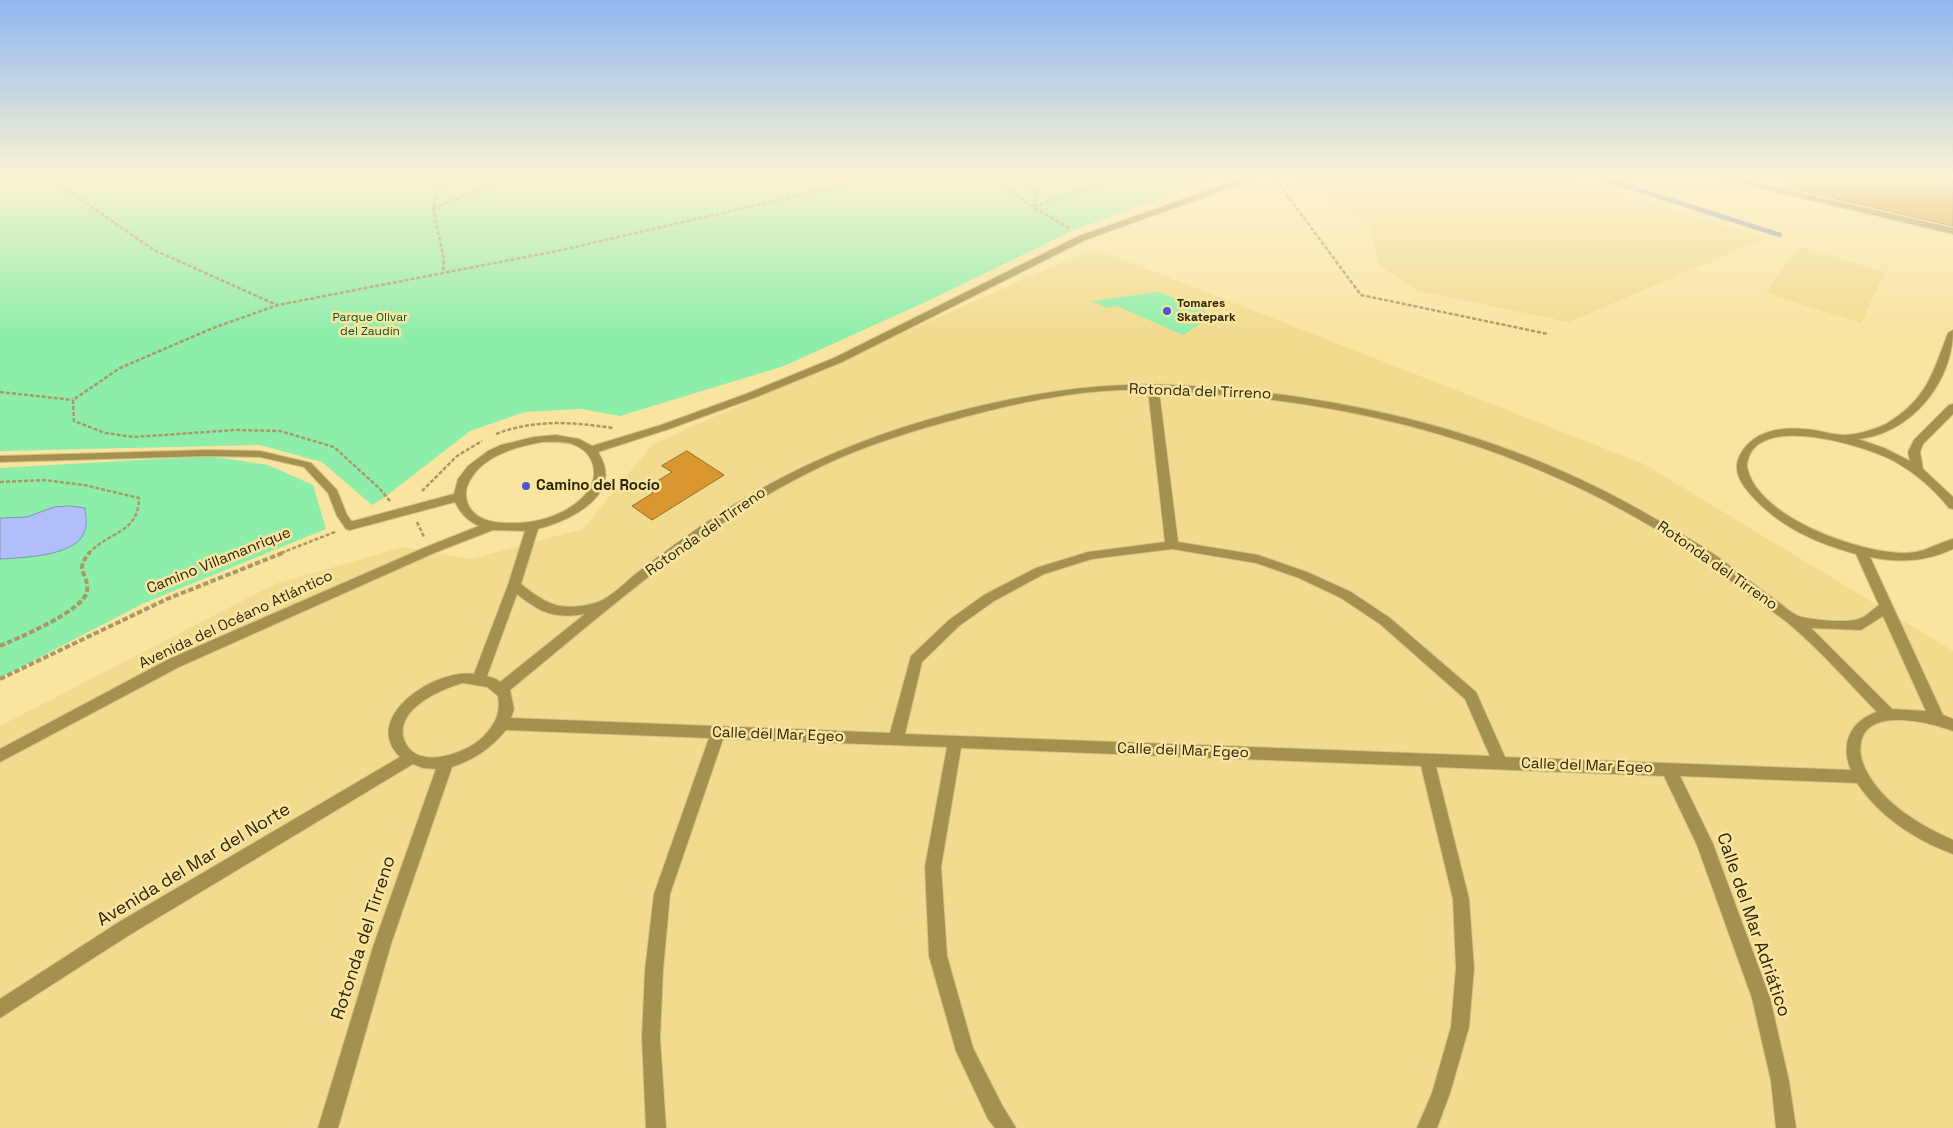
<!DOCTYPE html>
<html>
<head>
<meta charset="utf-8">
<style>
	body { margin:0 }
	canvas { display:block; background:#f9e4a0 }
</style>
</head>
<body>
<canvas width="1953" height="1128"></canvas>
<script>
const c = document.querySelector('canvas').getContext('2d');
c.lineJoin = 'round';
function fillPath(path, color) { c.fillStyle = color; c.fill(path, 'evenodd'); }
function stroke(path, color, width, dash) { c.strokeStyle = color; c.lineWidth = width; c.lineCap = dash ? 'butt' : 'round'; c.setLineDash(dash || []); c.stroke(path); }
function write(font, color, halo, rows, align = 'center') {
  c.font = font + ' "Space Grotesk",sans-serif'; c.lineWidth = 5; c.setLineDash([]); c.textBaseline = 'middle'; c.strokeStyle = halo; c.fillStyle = color; for (const [text, x, y, turn = 0] of rows) {
    c.save(); c.translate(x, y); c.rotate((+turn || 0) * Math.PI / 180); c.textAlign = isNaN(turn) ? turn : align; if (halo) c.strokeText(text, 0, 0); c.fillText(text, 0, 0); c.restore();
  }
}
fillPath(new Path2D(`
	M1290,179H1572L1766,238L1569,322L1418,291L1380,266L1368,221Z
	M1797,246L1885,272L1861,323L1766,293Z
	M1094,248L1644,464L1953,651V1128H0V726L275,584L403,547L471,559L583,529L653,444Z`), '#f2db8e');
fillPath(new Path2D(`
	M0,179H1212L1074,230L932,299L784,366L620,416L581,409L525,412L470,431L385,497L372,505L322,462L260,445L0,451Z
	M1159,292L1214,315L1183,335L1117,306L1107,308L1092,301Z
	M209,456L268,465L313,485L326,529L144,603L0,678V468Z`), '#8deeab');
const water = new Path2D(`
	M71,506L85,508C86,518 88,526 83,535C73,556 21,558 0,559V518L27,517L54,507Z`);
fillPath(water, '#b0bff9');
stroke(water, '#8991b1', 1);
stroke(new Path2D(`
	M1604,179L1780,235`), '#8991b1', 4.5);
const building = new Path2D(`
	M1788,179H1823L1848,185V179H1953V226L1786,187Z
	M687,451L724,475L652,520L632,506L653,493L646,488L672,472L662,466Z`);
fillPath(building, '#db972f');
stroke(building, '#946c34', 1);
const service = new Path2D(`
	M207,450L260,451L311,463L337,490L347,515L355,526L350,530L346,529L337,516L328,493L304,467L260,457L207,456L0,462V456Z`);
const minor = new Path2D(`
	M1241,179H1254L1085,240L842,362L754,398L669,429L598,452C625,494 572,520 538,529L521,584C547,605 561,612 595,603C610,599 625,582 637,573C664,552 693,531 722,512C804,461 874,433 967,409C1035,392 1102,382 1173,385C1341,393 1508,432 1654,518C1676,531 1698,543 1718,557C1738,572 1757,587 1777,601C1785,607 1793,615 1802,617C1815,620 1850,624 1861,618C1867,616 1873,609 1879,605L1856,554C1816,543 1780,527 1752,496C1741,484 1732,470 1740,455C1754,429 1785,426 1813,430C1822,431 1833,435 1843,435C1856,435 1874,430 1886,424C1927,399 1932,375 1948,333L1953,330C1953,382 1911,434 1858,439L1884,448L1910,461L1908,452L1914,440L1949,405L1953,404V414L1923,444L1920,452L1923,469L1953,497V509L1949,508C1933,488 1915,473 1894,461C1866,446 1751,410 1747,466C1755,517 1861,554 1906,553C1924,553 1937,543 1953,539V549C1925,562 1899,563 1870,557L1943,715L1953,719V731C1931,723 1867,706 1861,743C1859,753 1862,763 1867,772C1884,804 1921,826 1953,840V854C1915,840 1880,817 1857,783L1680,776L1713,844L1770,998L1789,1081L1796,1128H1776L1771,1081L1752,998L1697,845L1664,776L1436,767L1469,899L1474,968L1469,1027L1450,1093L1437,1128H1417L1432,1093L1451,1027L1456,968L1453,899L1421,766L961,748L941,867L947,956L973,1048L1002,1105L1016,1128H995L988,1119L956,1051L929,956L925,867L947,747L723,739L670,894L663,970L660,1038L666,1128H646L642,1038L645,970L654,894L709,738L506,730C490,749 475,759 452,767L391,944L338,1128H318L374,944L436,769L423,768L413,764L131,934L0,1018V999L119,922L400,757C360,717 436,668 474,674L508,585L525,531L493,530L434,553L179,667L0,762V749L169,659L426,547L479,526C467,520 461,514 455,502L350,530L344,526L346,523L454,494L458,479L468,466L488,451L501,445L534,437L556,435L579,439L592,446L661,425L746,394L834,358L1079,236ZM1120,390H1148L1165,542L1088,552L1036,568L984,595L949,620L911,656L890,733L511,718L514,709L510,690C609,609 706,521 822,466C868,444 918,429 968,416C1018,403 1068,392 1120,390ZM1159,391C1355,398 1532,445 1697,555C1714,566 1729,580 1745,592C1759,602 1774,612 1788,623C1820,650 1848,682 1877,712C1850,721 1840,744 1851,770L1505,757L1476,692L1390,618L1351,592L1307,572L1258,555L1178,542ZM542,442C552,442 563,441 572,444C596,452 601,478 584,496C565,516 535,524 508,523C494,523 478,520 470,508C466,502 465,493 467,487C478,457 514,447 542,442ZM1172,549L1256,563L1299,578L1341,598L1380,624L1465,699L1490,756L905,734L922,662L959,626L994,601L1044,574L1092,559ZM517,594C540,613 555,619 585,614L500,682L496,679L487,676ZM1883,616L1926,711L1892,709L1811,628L1861,630ZM463,683L487,687L498,696C501,714 495,724 483,737C467,753 418,771 405,742C392,710 441,689 463,683Z
	M1723,179H1739L1953,228V234Z`);
stroke(service, '#d4c285', 2);
stroke(minor, '#d4c285', 2);
stroke(new Path2D(`
	M51,179L154,250L277,305
	M442,179L433,208L444,260L443,273
	M989,179C1018,195 1042,214 1071,229
	M1016,179L1035,191V206L1116,179
	M1275,179L1361,295L1548,334
	M433,208L505,179
	M0,392L73,400
	M496,434C535,419 572,422 613,428
	M0,482L45,480L84,485L139,498C139,533 108,532 89,553
	M422,491L457,456L482,441
	M390,501L379,488L334,447L280,431L235,430L134,437L105,433L74,421L73,400L120,368L213,328L278,305L562,250L870,179
	M417,522L424,537
	M281,553L335,532`), '#a99964', 2.5, [4, 2]);
stroke(new Path2D(`
	M0,646C18,638 84,611 87,591C89,572 73,572 90,552
	M0,679L167,599L285,552`), '#a99964', 4, [5.5, 2.5]);
fillPath(service, '#a5914f');
fillPath(minor, '#a5914f');
const sky = c.createLinearGradient(0, 0, 0, 337);
sky.addColorStop(0, '#91b8ef');
sky.addColorStop(0.53, '#fcf3d4');
sky.addColorStop(1, '#fcf3d400');
c.fillStyle = sky;
c.fillRect(0, 0, 1953, 337);
for (const [x, y, r, color] of [
	[1167,311,5,"#4a59ce"],
	[526,486,5,"#4a59ce"]
]) { const dot = new Path2D(); dot.arc(x, y, r, 0, 2 * Math.PI); c.fillStyle = color; c.fill(dot); stroke(dot, '#f9e4a0', 2); }
write('bold 12px', '#2d2508', '#f9e4a0', [
	["Tomares",1177,304],
	["Skatepark",1177,318]
], 'left');
write('12px', '#05582d', '#f9e4a0', [
	["Parque Olivar",370,318],
	["del Zaudín",370,332]
]);
write('15px', '#2d2508', '#f9e4a0', [
	["Rotonda del Tirreno",1200,392,2],
	["Rotonda del Tirreno",706,532,-35],
	["Camino Villamanrique",219,561,-22],
	["Rotonda del Tirreno",1717,566,35],
	["Avenida del Océano Atlántico",236,620,-25],
	["Calle del Mar Egeo",778,735,2],
	["Calle del Mar Egeo",1183,751,2],
	["Calle del Mar Egeo",1587,766,2]
]);
write('bold 15px', '#2d2508', '#f9e4a0', [
	["Camino del Rocío",536,486]
], 'left');
write('18px', '#2d2508', '#f9e4a0', [
	["Avenida del Mar del Norte",194,865,-31],
	["Calle del Mar Adriático",1753,925,71],
	["Rotonda del Tirreno",364,938,-72]
]);
</script>
</body>
</html>
